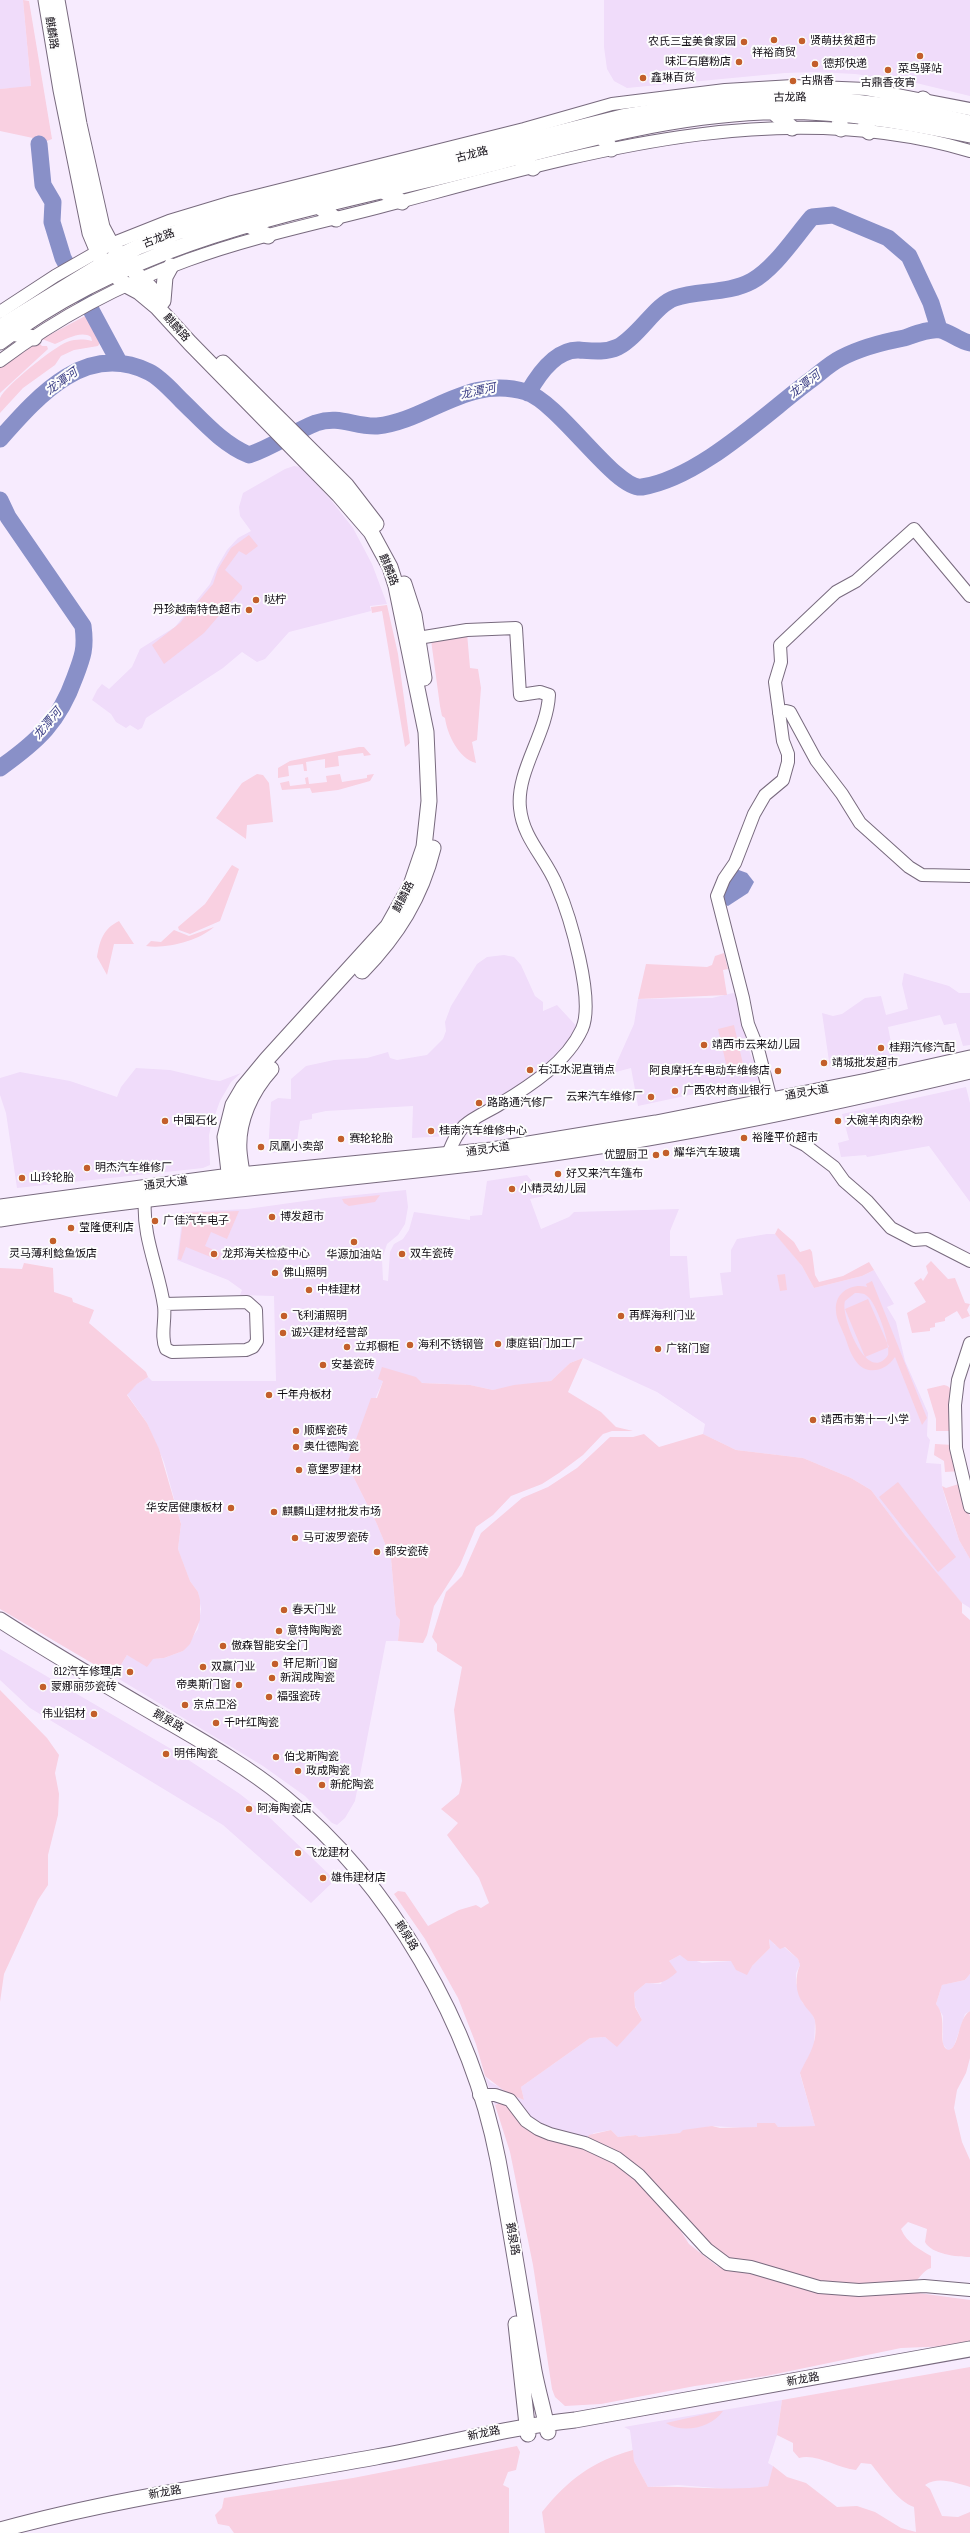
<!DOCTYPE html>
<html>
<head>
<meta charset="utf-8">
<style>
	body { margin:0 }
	canvas { display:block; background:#f7ebfe }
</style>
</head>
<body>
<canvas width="970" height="2533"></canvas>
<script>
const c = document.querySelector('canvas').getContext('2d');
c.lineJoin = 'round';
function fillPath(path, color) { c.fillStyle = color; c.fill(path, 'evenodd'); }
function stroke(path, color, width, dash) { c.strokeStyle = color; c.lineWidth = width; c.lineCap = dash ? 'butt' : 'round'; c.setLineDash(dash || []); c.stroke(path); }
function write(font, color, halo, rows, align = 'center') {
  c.font = font + ' "Sofia Sans Condensed","Noto Sans SC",sans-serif'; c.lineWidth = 4; c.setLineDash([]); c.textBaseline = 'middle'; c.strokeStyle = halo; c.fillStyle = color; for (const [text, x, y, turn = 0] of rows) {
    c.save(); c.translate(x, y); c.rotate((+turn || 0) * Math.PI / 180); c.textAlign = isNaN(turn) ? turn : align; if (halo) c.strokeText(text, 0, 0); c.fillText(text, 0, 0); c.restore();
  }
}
fillPath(new Path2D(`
	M0,0H23L31,87L0,89Z
	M604,0H970V96L912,82L855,74L816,72L785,73L627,88L614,81L607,69L604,47Z
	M294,466L300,467L330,499L353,528L372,564L387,604L370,606L371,611L289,632L265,659L257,662L242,652L223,668L146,718L142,728L138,730L130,725L126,728L116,722L111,714L92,700L97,690L102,684L109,689L132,667L140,649L175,627L210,584L217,567L227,550L238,538L251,531L240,516L239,507L243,493L285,469Z
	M504,955L514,957L521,965L535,996L543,1002V1011L557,1005L580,1030L546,1069L449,1136L412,1138L413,1106L326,1111L312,1114V1119L300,1121L296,1148L288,1152L268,1153L271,1102L278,1098L291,1099V1079L306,1066L334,1060L367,1058L388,1052L390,1058L397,1060L427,1055L443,1039L446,1031L445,1022L451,1006L477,964L487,957Z
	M904,973L949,986L959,993H970V1045L963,1046L956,1023L944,1025L940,1015L888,1027L894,1058L830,1068L822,1013L833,1016L842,1014L865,998L881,996L886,1015L908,1009L902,984Z
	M733,993L736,995L750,1053L760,1077L759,1080L638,1106L631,1068L612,1073L634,1024L638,999L712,998Z
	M136,1068L170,1070L212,1080L220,1081L241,1073L231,1082L220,1101L211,1126L209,1135L210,1165L203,1168L17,1188L6,1113L0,1095V1078L20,1072L70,1081L117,1097L121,1087Z
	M966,1087L970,1103V1202L929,1146L867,1157L866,1155L841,1157L838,1143L849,1140L842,1114Z
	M527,1175L544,1196L530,1199L541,1229L569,1217L574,1212L679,1209L670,1231V1256H687L690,1298L723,1295L720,1273L731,1272V1250L737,1239L767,1234H775L781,1240L802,1266L814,1288L862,1276L874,1270L894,1304L887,1307L896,1322L905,1361L928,1413L927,1436L930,1440L926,1463L941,1464L942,1486L946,1501L959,1540L970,1559V1608L962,1603L945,1584L905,1535L871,1490L851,1478L803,1458L736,1450L703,1434L705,1424L657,1392L583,1358L570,1363L551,1381L493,1390L470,1385L383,1381L347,1464L376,1522L391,1558L396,1615L400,1620L398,1641H386L355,1801L345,1818L337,1825L332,1823L305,1796L263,1766L114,1676L127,1655L153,1659L164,1658L183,1651L198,1629L201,1609L198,1592L190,1581L178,1549L181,1524L164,1462L147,1423L127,1394L137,1384L148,1377L152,1381H276L274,1296L240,1295L242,1290L228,1280L177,1260L183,1212L247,1209L326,1198L406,1190L408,1207L405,1224L398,1235L387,1244L382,1259L383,1280L388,1281L390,1252L394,1244L403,1239L409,1230L414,1212L470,1220V1216L482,1215L487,1181Z
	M0,1649L178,1753L240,1794L269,1817L335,1880L311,1903L223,1825L30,1708L0,1680Z
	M769,1938L775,1945L784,1947L798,1959L800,1965L796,1973V1983L802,2002L812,2013L815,2021L814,2049L800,2074L815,2126L778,2127L775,2123H758L757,2127L745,2128L712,2126L680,2133L639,2137L636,2135L618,2137L611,2130L594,2133L587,2138L552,2132L499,2102L495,2105L485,2076L490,2082L524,2100L521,2087L590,2038L605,2037L617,2046L642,2020L635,2006L634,1993L646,1983L661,1984L669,1961L680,1955L702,1963L731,1961L752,1966L770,1948Z
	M970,1974V2011L965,2014L954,2046L948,2051L943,2044V2016L936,2004L942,1985L965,1980Z
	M782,2400L777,2435L768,2463L773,2466L769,2486L742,2490L678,2485L648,2487L634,2461L630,2430L624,2427Z`), '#f0dcfa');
fillPath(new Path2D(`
	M23,0L29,1L52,139L47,141L0,131V89L31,86Z
	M85,316L101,341L98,346L74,350L61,356L55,365L23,388L0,413C0,409 0,402 0,398C6,385 54,347 67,342C76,339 83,339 92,341L91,337C81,330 65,340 55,344L42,339Z
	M38,342L42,346H47L48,349L0,393V368Z
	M249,535L258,546L246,555L239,551L225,570L242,586V589L204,633L164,664L152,645L180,623L213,584L218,569L231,548Z
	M387,605L398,654L410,743L405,747L382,611L372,613L371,607Z
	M467,633L470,668L478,669L481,688L477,740L472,742L476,763C459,759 447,734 445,718L442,716L440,706L431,640Z
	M359,747H364L371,755L364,756L363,753L338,756L339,766L325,768V759L306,762L307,771H304L303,764L288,766L289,776L278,778V768L290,761Z
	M257,774L263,775L269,783L273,822L247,825L246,839L216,818L242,783Z
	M340,774L342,782L367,778V775L374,774L370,781L338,790L312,793L310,788L282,790L280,783L289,781L290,786L306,784L305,778L308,777L309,784L327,782L326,776Z
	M232,865L239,869L220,921L190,934L179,930L178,927L205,904Z
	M119,921L134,944H114L107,975L97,957C100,940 103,929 119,921Z
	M214,927C198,941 167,949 146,946L151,941L161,942L174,930L189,936Z
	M724,953L728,969L723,970L727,995L638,999L646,964L707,967L712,965L715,956Z
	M734,1025L743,1064L727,1068L718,1029Z
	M380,1195L375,1202L349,1206L344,1203L342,1199Z
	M239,1211L227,1239L211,1232L205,1246L221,1253L218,1260L186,1247L181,1260L178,1259L184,1213Z
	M778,1228L794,1242L800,1252L810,1249L812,1252L815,1275L819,1282L843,1276L869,1262L874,1270L862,1276L814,1288L802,1266L775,1234Z
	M931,1261L948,1279L955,1278L965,1303L970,1304L967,1310L970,1316L962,1319L957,1311L945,1318V1321L935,1323V1327L930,1328V1331L912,1333L907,1313L926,1302L914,1283L921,1278L923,1281L928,1273L926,1266Z
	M24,1263L53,1268L54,1292L72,1298L73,1302L94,1310L89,1323L146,1372L148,1377L137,1384L127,1395L147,1423L159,1449L181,1524L178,1549L190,1581L198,1592L200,1600V1620L190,1644L183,1651L164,1658L153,1659L147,1667L127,1655L114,1676L0,1609V1268L22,1269Z
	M785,1274L787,1290L780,1291L777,1275Z
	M872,1281L927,1418L922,1425L895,1357C886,1371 866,1377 855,1360C850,1353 848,1345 845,1337C842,1329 836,1319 836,1311C834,1293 851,1283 867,1287L866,1284ZM855,1293C860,1293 864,1293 867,1296C876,1302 891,1345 888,1355C867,1386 840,1315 845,1301Z
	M868,1299L889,1347L865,1357L845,1309Z
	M583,1358L568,1392L601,1412L616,1427L633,1431H612L603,1434L583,1455L559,1473L542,1484L511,1496L493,1515L476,1527L460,1565L434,1606L427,1635L423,1643L398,1641L400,1620L396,1615L391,1558L376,1522L347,1464L371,1398H377L383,1381L378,1379L382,1367L416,1377L422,1383L470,1385L493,1390L514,1385L551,1381L570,1363Z
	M944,1385C960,1387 952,1420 952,1431H936V1419L927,1389Z
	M644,1434L659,1447L703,1434L736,1450L803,1458L851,1478L871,1490L905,1535L962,1603V1613L970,1620V1974L965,1980L942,1985L936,2004C949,2019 936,2044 948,2050C960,2049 957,2019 970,2011V2058L966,2073L957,2090L954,2108L962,2142L970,2160V2257C957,2257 931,2254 925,2242L927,2229L908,2222L901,2229C907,2243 919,2249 931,2256V2268C922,2271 921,2278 913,2283L835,2285L719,2255L645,2174L587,2138L589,2135L611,2130L618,2137L636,2135L639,2137L680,2133L683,2130L712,2126L720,2128L757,2127V2123H775L778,2127L815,2126L800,2073C809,2054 818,2044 815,2021C813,2013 807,2010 803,2003C795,1993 795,1976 800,1965L798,1959L785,1947L780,1949L769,1939L770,1948L752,1966L747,1975L736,1970L731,1961H688L680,1955L669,1961L677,1972C666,1982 661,1984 646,1983L634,1993L635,2007L642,2020L617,2047L605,2037L590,2038L521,2087L524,2100L507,2093L485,2076L476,2044L458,1998L425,1939L394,1894L398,1891L405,1892L428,1926L459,1910L476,1905L481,1908L489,1903L479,1878L447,1835L458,1823L441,1809L459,1794L462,1781L454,1710L462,1667L437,1651V1644L432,1637L446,1592L462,1576L481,1533L522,1498L548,1487L577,1468L610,1437H633Z
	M935,1444L953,1445L961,1471L945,1472L944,1461L934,1455Z
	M898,1482L956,1557L938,1572L879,1497Z
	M962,1483L970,1517V1559L959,1540L942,1486L946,1488Z
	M0,1690L47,1738L59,1755L55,1773L59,1794L58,1815L48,1855V1885L38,1900L4,1974L0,2002Z
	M505,2101L570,2143L611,2161L634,2177L675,2222L689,2244L717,2266L785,2282L911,2292L970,2300V2342L950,2346L901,2348L766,2376L695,2386L601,2404L565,2406L555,2397L552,2389L533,2265L510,2152L495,2105Z
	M970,2367V2487C955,2483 939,2476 925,2485L930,2489L942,2516L958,2517L970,2512V2533H545L542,2512C569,2479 591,2462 633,2450L634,2461L648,2487C688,2485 728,2492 768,2486L773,2466L787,2477L806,2483L837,2507L857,2506L875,2512L901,2528L916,2532L914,2507C898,2502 882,2477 871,2464L861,2463L856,2470C837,2468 816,2453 799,2458L793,2451V2443L777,2435L782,2400Z
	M719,2411H723C711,2428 683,2434 666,2423Z
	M517,2446L520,2452L516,2470L508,2472L503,2485L509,2488V2533H234L229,2526L218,2524L215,2515L222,2508L224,2498L353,2478Z`), '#f9d0e1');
fillPath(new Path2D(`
	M736,869L747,873L754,882L748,893L728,906L723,904L722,891Z`), '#8990c8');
stroke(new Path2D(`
	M39,144L43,185L53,202L52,222L63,258L119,362
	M528,393C538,375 556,349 579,350C592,351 605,353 618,347C639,336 656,304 675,298C699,290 728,294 752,281C775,268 794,238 812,217L833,215L888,238L909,256L931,303L939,329
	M0,439C39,395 86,341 149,372C161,378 172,391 181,400C202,420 222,444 249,455C273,447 293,432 316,423C340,415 354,427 377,426C428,421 468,374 526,392C560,403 616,491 642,487C699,478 763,416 808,382C819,374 829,364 841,358C860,348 883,342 904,338C913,335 930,328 940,330C950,332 959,341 970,343
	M0,500L8,517L83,626C86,648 83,656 75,677C59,722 38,741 0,768`), '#8990c8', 17);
const minor = new Path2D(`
	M0,312L55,276L111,244L169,221L232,202L524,129L612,104L725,90L793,86L866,89L970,109
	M0,361C57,318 121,284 188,260C256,235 329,221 399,202C584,153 779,94 970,151
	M418,638L467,630L516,628L520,695L540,692L549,695C547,734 516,771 520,808C523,839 546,858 557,886C570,916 595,1000 582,1029C567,1062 530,1086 500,1104C489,1111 474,1117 464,1126C456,1134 452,1144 448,1154
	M779,713L786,711L790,712L816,760L842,794L860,823L909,867L922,875L970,876
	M771,1100L758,1049L748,1024L743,998L717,896L724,879L735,863L754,814L765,795L783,780L788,762V754L783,741L775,682L781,662L780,645L836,592L856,581L914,529L970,596
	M795,1140L805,1145L834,1167L844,1181L867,1201L891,1228L914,1240L927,1239L970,1261
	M145,1200C142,1237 159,1270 164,1306C166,1320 160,1336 166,1349L172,1352L246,1350L253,1347L257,1341L256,1310L247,1302L164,1304
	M970,1343L958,1380L955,1405L956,1448L970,1507
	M479,2095H495L510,2100L526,2121L538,2129L550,2134L585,2143L617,2158L639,2175L707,2249L727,2264L751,2267L819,2287L859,2290L924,2286L970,2290`);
const major = new Path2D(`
	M46,0L61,90L90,233L103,264L126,285L139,292L157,307L190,343L339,495L371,532L390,567L396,586L426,732L429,801L424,847L411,885L388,926L267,1059L243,1088L233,1105L225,1137L231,1190
	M57,0L79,124L102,227L111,244L130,267L161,299
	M923,99L938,115
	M772,111L792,128
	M838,114L841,129
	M863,116L869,132
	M602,136L611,149
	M516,157L533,168
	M383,191L402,202
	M318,206L336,219
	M247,224L268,236
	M163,301L165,277L171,266
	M0,327L103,264L138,247L180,231L253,209L622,117L717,101L821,98L905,108L970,123
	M12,333L34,338
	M0,342C137,238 302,211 464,171C562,146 661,116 763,112C833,109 902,121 970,135
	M223,363L346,485L376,524
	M404,584L414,615L424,678
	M362,971C397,935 421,897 433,848
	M244,1188C243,1176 240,1164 239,1151C237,1121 251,1091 271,1069
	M0,1207L230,1176L492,1150L656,1123L867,1081L970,1058
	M0,1219C164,1194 330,1181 495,1161C655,1141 813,1108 970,1071
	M0,1620C51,1653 104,1684 157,1715C200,1740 245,1765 284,1797C391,1884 472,2025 498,2160C511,2230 522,2301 534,2371C538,2392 544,2412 548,2432
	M516,2324L528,2434
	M0,2530C123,2496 251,2480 376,2457C443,2445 508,2427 575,2420L970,2349`);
stroke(minor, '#786a7e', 14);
stroke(major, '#786a7e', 17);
stroke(minor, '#fff', 12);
stroke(major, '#fff', 15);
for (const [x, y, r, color] of [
	[774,40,4,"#c35f2b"],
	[802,41,4,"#c35f2b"],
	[744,42,4,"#c35f2b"],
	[920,56,4,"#c35f2b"],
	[739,62,4,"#c35f2b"],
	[815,64,4,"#c35f2b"],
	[888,70,4,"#c35f2b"],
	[643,78,4,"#c35f2b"],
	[793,81,4,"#c35f2b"],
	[256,600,4,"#c35f2b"],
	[249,610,4,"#c35f2b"],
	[704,1045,4,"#c35f2b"],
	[881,1048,4,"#c35f2b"],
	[824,1063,4,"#c35f2b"],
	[530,1070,4,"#c35f2b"],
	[778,1071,4,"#c35f2b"],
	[675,1091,4,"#c35f2b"],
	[651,1097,4,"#c35f2b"],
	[479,1103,4,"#c35f2b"],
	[165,1121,4,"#c35f2b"],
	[838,1121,4,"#c35f2b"],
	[431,1131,4,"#c35f2b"],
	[744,1138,4,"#c35f2b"],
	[341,1139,4,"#c35f2b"],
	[261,1147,4,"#c35f2b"],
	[666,1153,4,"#c35f2b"],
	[656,1155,4,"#c35f2b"],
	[87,1168,4,"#c35f2b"],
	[558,1174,4,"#c35f2b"],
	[22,1178,4,"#c35f2b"],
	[512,1189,4,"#c35f2b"],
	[272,1217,4,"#c35f2b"],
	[155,1221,4,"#c35f2b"],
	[71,1228,4,"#c35f2b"],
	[53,1241,4,"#c35f2b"],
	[354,1242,4,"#c35f2b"],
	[214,1254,4,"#c35f2b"],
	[402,1254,4,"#c35f2b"],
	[275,1273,4,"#c35f2b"],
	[309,1290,4,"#c35f2b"],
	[284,1316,4,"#c35f2b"],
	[621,1316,4,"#c35f2b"],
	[283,1333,4,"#c35f2b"],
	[498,1344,4,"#c35f2b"],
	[410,1345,4,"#c35f2b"],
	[347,1347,4,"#c35f2b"],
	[658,1349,4,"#c35f2b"],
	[323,1365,4,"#c35f2b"],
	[269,1395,4,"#c35f2b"],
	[813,1420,4,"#c35f2b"],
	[296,1431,4,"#c35f2b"],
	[296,1447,4,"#c35f2b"],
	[299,1470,4,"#c35f2b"],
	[231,1508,4,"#c35f2b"],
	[274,1512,4,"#c35f2b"],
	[295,1538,4,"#c35f2b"],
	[377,1552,4,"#c35f2b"],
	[284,1610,4,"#c35f2b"],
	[279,1631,4,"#c35f2b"],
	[223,1646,4,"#c35f2b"],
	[275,1664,4,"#c35f2b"],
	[203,1667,4,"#c35f2b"],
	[130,1672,4,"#c35f2b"],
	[272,1678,4,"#c35f2b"],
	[239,1685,4,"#c35f2b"],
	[43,1687,4,"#c35f2b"],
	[269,1697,4,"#c35f2b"],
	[185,1705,4,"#c35f2b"],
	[94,1714,4,"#c35f2b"],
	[216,1723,4,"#c35f2b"],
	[166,1754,4,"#c35f2b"],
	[276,1757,4,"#c35f2b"],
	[298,1771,4,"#c35f2b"],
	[322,1785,4,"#c35f2b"],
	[249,1809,4,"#c35f2b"],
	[298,1853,4,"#c35f2b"],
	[323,1878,4,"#c35f2b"]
]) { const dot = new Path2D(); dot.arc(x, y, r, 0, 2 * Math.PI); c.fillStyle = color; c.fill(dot); stroke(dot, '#fdfdfd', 1.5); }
write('11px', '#100b13', '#fdfdfd', [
	["麒麟路",51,33,81],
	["古龙路",790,98,-1],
	["古龙路",472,155,-14],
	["古龙路",159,239,-21],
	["麒麟路",176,328,48],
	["麒麟路",388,570,68],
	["麒麟路",404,897,-63],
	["通灵大道",807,1093,-10],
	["通灵大道",488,1150,-8],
	["通灵大道",166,1184,-7],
	["鹅泉路",168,1721,30],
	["鹅泉路",406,1936,58],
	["鹅泉路",512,2239,80],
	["新龙路",803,2380,-10],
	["新龙路",484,2434,-12],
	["新龙路",165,2493,-10]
]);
write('11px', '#100b13', '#fdfdfd', [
	["贤萌扶贫超市",810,41],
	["农氏三宝美食家园",736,42,"right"],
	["祥裕商贸",774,53,"center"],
	["味汇石磨粉店",731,62,"right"],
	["德邦快递",823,64],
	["菜鸟驿站",920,69,"center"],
	["鑫琳百货",651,78],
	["古鼎香",801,81],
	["古鼎香夜宵",888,83,"center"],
	["哒柠",264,600],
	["丹珍越南特色超市",241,610,"right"],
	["靖西市云来幼儿园",712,1045],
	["桂翔汽修汽配",889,1048],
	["靖城批发超市",832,1063],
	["右江水泥直销点",538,1070],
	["阿良摩托车电动车维修店",770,1071,"right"],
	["广西农村商业银行",683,1091],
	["云来汽车维修厂",643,1097,"right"],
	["路路通汽修厂",487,1103],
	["中国石化",173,1121],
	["大碗羊肉肉杂粉",846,1121],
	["桂南汽车维修中心",439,1131],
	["裕隆平价超市",752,1138],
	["赛轮轮胎",349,1139],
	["凤凰小卖部",269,1147],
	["耀华汽车玻璃",674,1153],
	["优盟厨卫",648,1155,"right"],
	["明杰汽车维修厂",95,1168],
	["好又来汽车篷布",566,1174],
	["山玲轮胎",30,1178],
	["小精灵幼儿园",520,1189],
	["博发超市",280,1217],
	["广佳汽车电子",163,1221],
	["莹隆便利店",79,1228],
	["灵马薄利鲶鱼饭店",53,1254,"center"],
	["龙邦海关检疫中心",222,1254],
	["双车瓷砖",410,1254],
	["华源加油站",354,1255,"center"],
	["佛山照明",283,1273],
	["中桂建材",317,1290],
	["飞利浦照明",292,1316],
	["再辉海利门业",629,1316],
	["诚兴建材经营部",291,1333],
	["康庭铝门加工厂",506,1344],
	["海利不锈钢管",418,1345],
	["立邦橱柜",355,1347],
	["广铭门窗",666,1349],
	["安基瓷砖",331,1365],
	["千年舟板材",277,1395],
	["靖西市第十一小学",821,1420],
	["顺辉瓷砖",304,1431],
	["奥仕德陶瓷",304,1447],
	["意堡罗建材",307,1470],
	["华安居健康板材",223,1508,"right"],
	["麒麟山建材批发市场",282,1512],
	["马可波罗瓷砖",303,1538],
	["都安瓷砖",385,1552],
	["春天门业",292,1610],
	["意特陶陶瓷",287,1631],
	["傲森智能安全门",231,1646],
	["轩尼斯门窗",283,1664],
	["双赢门业",211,1667],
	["812汽车修理店",122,1672,"right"],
	["新润成陶瓷",280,1678],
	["帝奥斯门窗",231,1685,"right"],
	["蒙娜丽莎瓷砖",51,1687],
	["福强瓷砖",277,1697],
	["京点卫浴",193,1705],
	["伟业铝材",86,1714,"right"],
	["千叶红陶瓷",224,1723],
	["明伟陶瓷",174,1754],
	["伯戈斯陶瓷",284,1757],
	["政成陶瓷",306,1771],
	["新舵陶瓷",330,1785],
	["阿海陶瓷店",257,1809],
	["飞龙建材",306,1853],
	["雄伟建材店",331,1878]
], 'left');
write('italic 12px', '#3e4187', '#fdfdfd', [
	["龙潭河",62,382,-36],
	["龙潭河",805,385,-38],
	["龙潭河",478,392,-12],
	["龙潭河",48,724,-50]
]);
</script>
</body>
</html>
